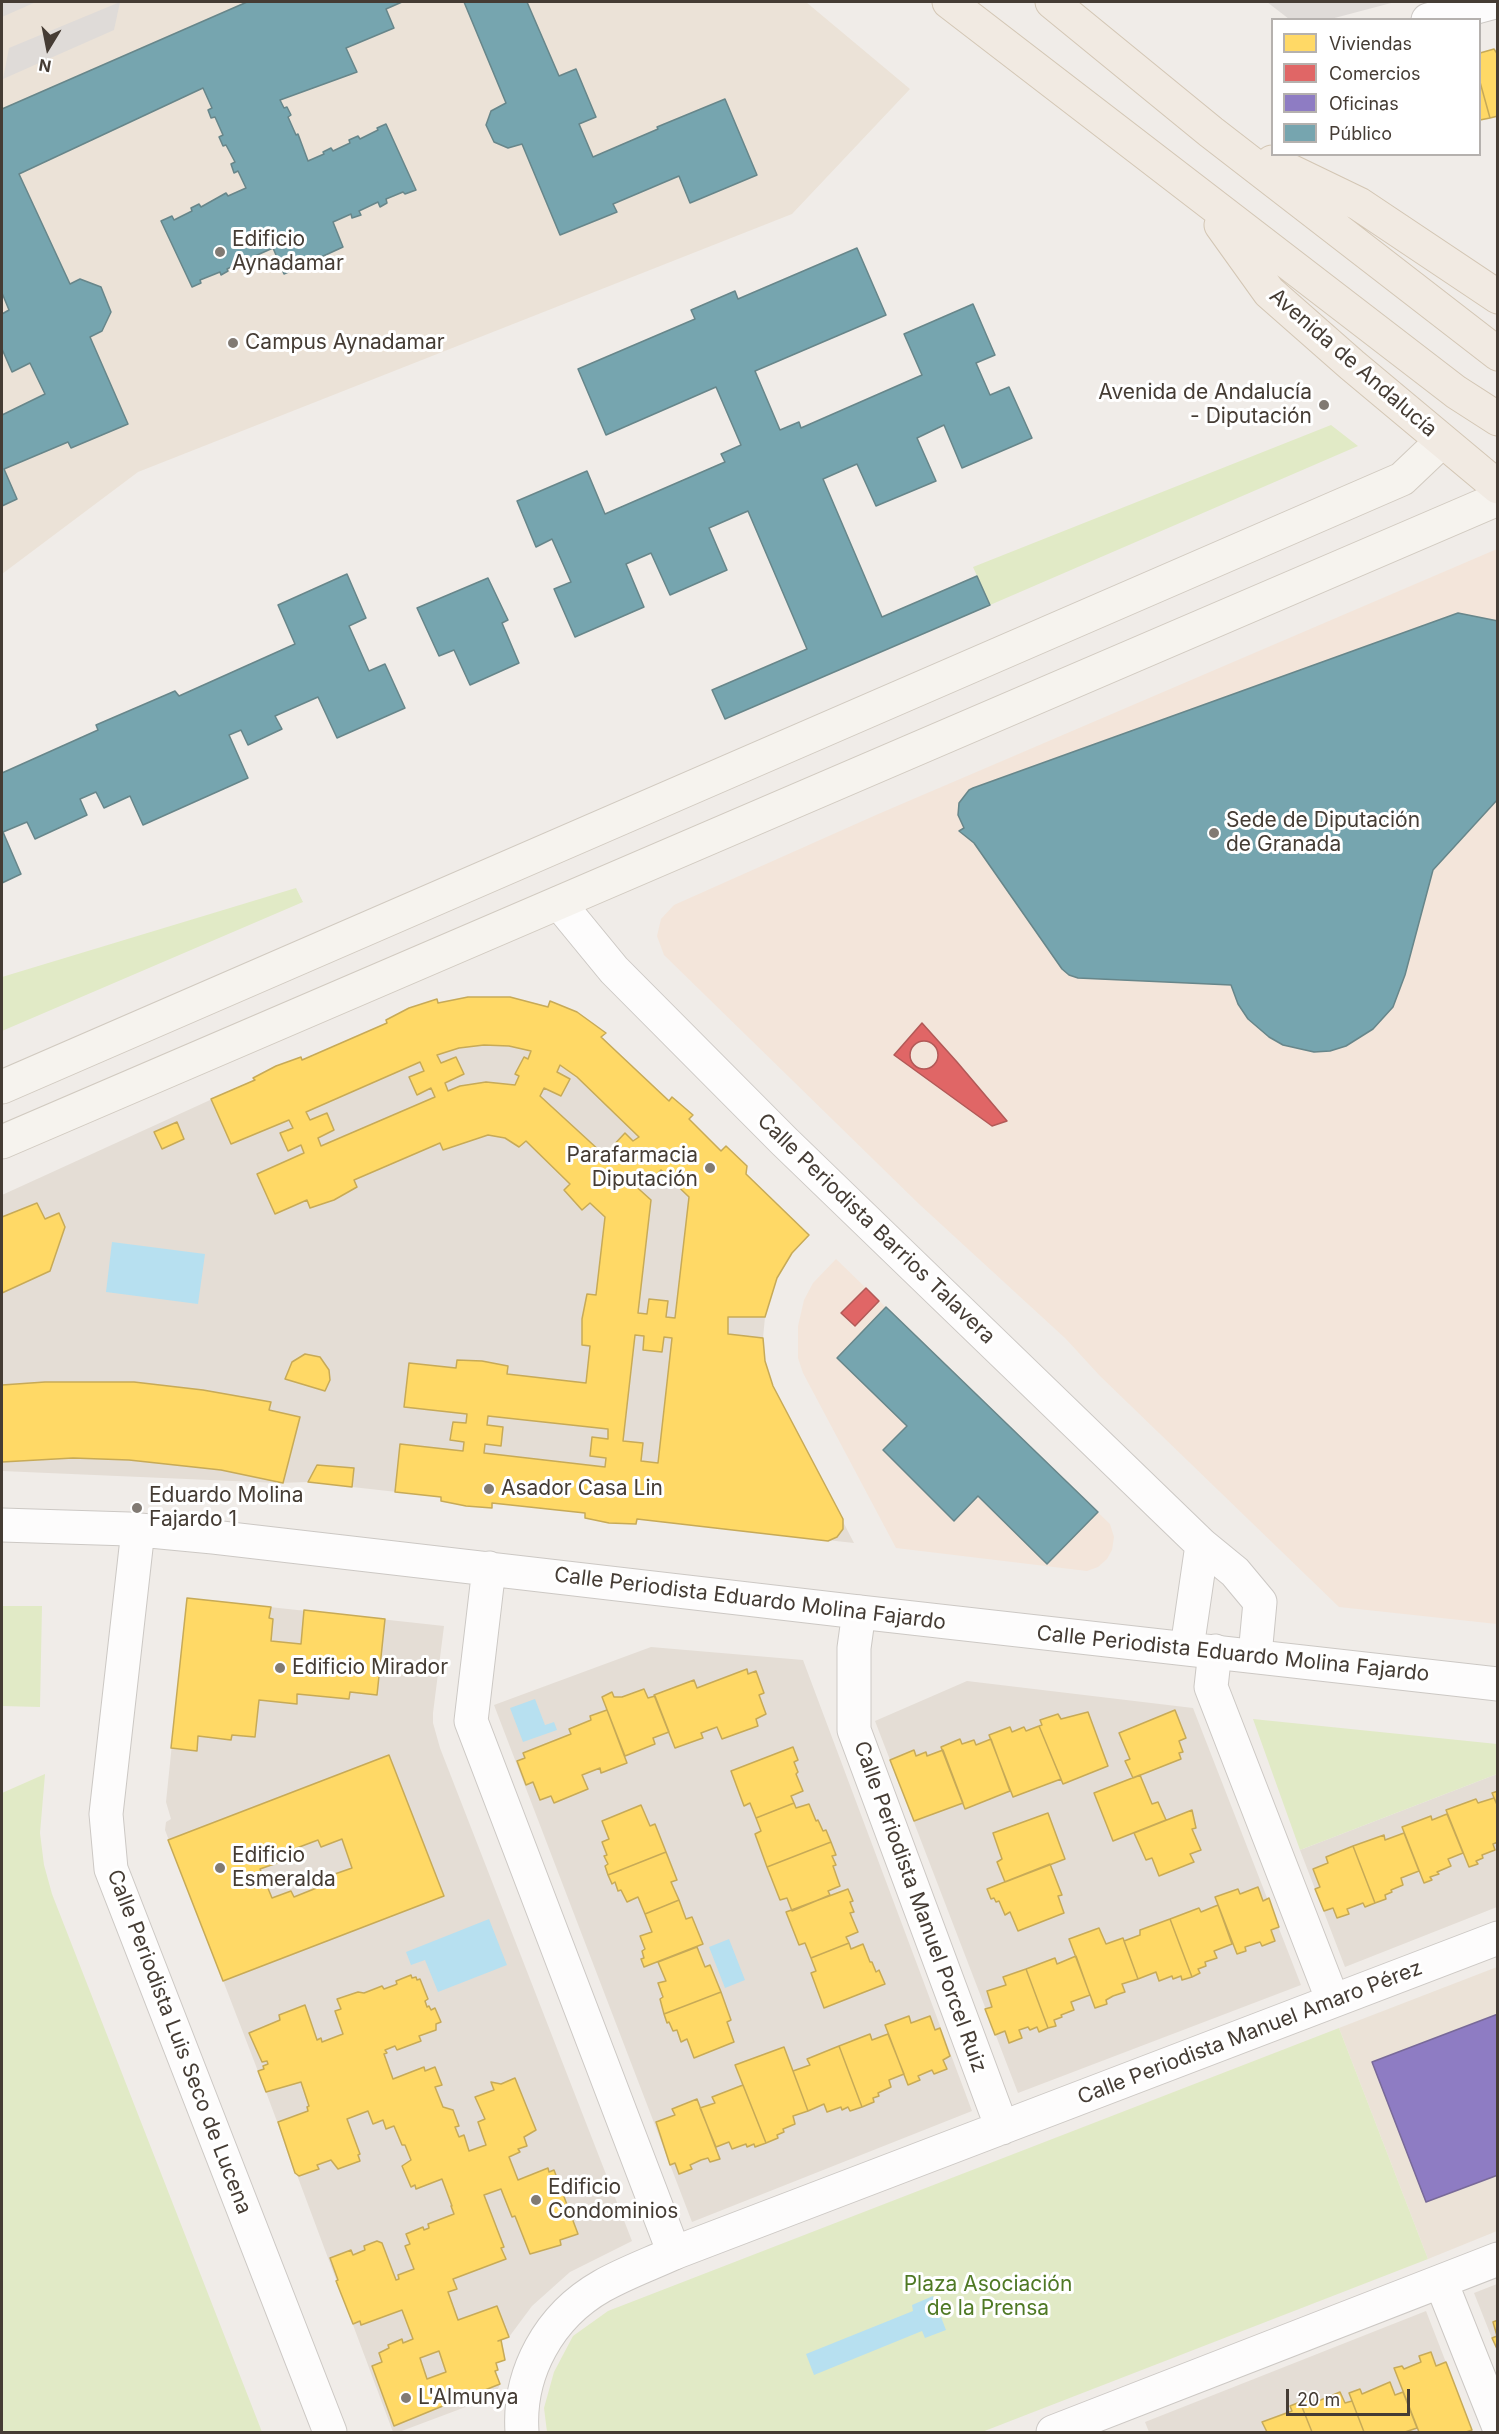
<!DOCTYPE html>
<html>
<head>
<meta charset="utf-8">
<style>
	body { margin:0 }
	#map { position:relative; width:1499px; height:2434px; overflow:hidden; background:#f0ece8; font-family:Inter,sans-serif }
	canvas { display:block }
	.frame { position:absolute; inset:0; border:3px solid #453c34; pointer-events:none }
	.legend { position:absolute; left:1271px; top:18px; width:210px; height:138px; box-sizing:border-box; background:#fff; border:2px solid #b5b1ae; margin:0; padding:8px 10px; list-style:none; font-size:18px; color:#453c34 }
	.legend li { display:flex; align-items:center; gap:12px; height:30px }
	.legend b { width:30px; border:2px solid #b5b1ae }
	.north { position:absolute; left:18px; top:18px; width:60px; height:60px; -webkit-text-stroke:4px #fff; paint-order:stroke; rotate:190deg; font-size:16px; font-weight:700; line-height:24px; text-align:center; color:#453c34 }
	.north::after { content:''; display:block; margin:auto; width:21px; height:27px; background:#453c34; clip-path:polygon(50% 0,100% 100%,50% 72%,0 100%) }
	.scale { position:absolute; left:1286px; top:2389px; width:124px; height:27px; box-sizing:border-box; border:3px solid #453c34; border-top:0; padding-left:8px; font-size:18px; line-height:21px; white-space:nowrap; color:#453c34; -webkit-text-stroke:4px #fff; paint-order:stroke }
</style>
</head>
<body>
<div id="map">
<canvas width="1499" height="2434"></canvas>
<div class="frame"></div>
<ul class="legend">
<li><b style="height:16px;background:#ffd966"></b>Viviendas</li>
<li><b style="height:16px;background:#e06666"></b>Comercios</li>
<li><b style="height:16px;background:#8e7cc3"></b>Oficinas</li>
<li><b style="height:16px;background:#76a5af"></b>Público</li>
</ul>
<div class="north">N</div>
<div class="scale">20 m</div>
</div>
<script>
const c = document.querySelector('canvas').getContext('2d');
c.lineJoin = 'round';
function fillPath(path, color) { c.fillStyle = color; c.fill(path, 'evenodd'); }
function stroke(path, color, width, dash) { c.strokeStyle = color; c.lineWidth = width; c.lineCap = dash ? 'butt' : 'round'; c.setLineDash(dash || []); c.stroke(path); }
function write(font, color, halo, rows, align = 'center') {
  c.font = font + ' Inter,sans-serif'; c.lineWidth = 6; c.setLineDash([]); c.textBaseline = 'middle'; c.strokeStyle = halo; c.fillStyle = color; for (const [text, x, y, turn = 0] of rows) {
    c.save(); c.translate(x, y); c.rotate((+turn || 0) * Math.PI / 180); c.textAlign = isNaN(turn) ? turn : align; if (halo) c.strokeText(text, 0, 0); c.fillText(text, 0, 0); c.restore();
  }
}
fillPath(new Path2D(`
	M488,997H510L547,1006L550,1001L577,1012L606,1033L602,1037L669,1100L672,1097L693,1115L689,1119L721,1150L726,1146L747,1166L746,1174L809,1235L792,1253L777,1278L765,1317L763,1338L765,1361L773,1386L854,1543L637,1519L636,1524L609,1523L585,1518V1513L493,1503L492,1508L466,1506L441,1501V1497L308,1482L279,1483L2,1471V1195L254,1080L253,1078L276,1066L301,1057L303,1060L387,1024L409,1008L437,999L439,1003Z
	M187,1598L444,1626L433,1713V1723L440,1748L632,2241L570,2272L532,2306L509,2337L501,2340L505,2360L496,2363L498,2370L495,2371L500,2384L495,2396L399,2432H393L266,2092L165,1830L166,1822L171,1819L166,1802Z
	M651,1647L803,1660L972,2111L692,2222L494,1705Z
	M967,1681L1193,1708L1301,1985L1018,2093L875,1721Z
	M1497,1774V1907L1345,1967L1300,1850Z
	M1497,2284V2351L1474,2293Z
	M1426,2311L1473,2432H1149L1145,2422Z`), '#e4ddd5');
fillPath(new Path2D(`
	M1497,549V1624L1339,1607L1100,1376L1066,1339L919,1204L664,955L657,936L661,919L674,905L876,815Z
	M836,1259L1110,1524L1114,1537L1112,1550L1107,1559L1098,1567L1087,1571L896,1548L803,1373L798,1358V1326L804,1300L813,1283Z`), '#f3e5da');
fillPath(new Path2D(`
	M2,2H806L910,89L792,214L138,472L2,574Z
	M1497,1967V2231L1428,2259L1339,2028Z`), '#ebe2d7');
fillPath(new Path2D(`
	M1331,425L1358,446L990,605L973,567Z
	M296,888L303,902L2,1031V977Z
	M2,1606H42L40,1707L2,1706Z
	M1253,1719L1497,1744V1774L1300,1850Z
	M45,1774L40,1833L44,1865L52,1894L262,2432H2V1793Z
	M1339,2028L1428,2259L982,2432H547L544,2408L554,2372L573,2336L608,2311Z`), '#e1eac6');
fillPath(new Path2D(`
	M2,2H36L2,17Z
	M120,2L114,30L3,79L9,48Z
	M1267,2H1395L1327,20L1289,19Z`), '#dfdbd8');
fillPath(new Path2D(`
	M112,1242L205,1254L198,1304L106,1292Z
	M535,1699L545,1725L554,1722L557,1730L523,1742L510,1708Z
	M489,1919L507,1965L438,1992L425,1960L411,1965L406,1952Z
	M729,1939L745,1980L725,1988L709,1947Z
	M933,2296L946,2330L925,2338L922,2331L814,2375L806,2354L913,2311L912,2305Z`), '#b7e0f0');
const homes = new Path2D(`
	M1494,49L1498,55V116L1490,118L1480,82V53Z
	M1480,82L1490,118L1480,120Z
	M468,997H510L548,1007L550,1001L577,1012L606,1033L601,1037L669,1101L672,1097L693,1115L689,1119L721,1151L726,1146L747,1166L746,1174L809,1235L792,1253L777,1278L765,1317H728V1334L763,1338L765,1361L773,1386L843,1519V1529L837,1537L828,1541L637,1519L636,1524L609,1523L585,1518V1513L492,1503V1508L466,1506L441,1501V1497L395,1492L400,1444L463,1451L464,1442L450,1440L453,1422L466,1423L467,1414L404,1407L409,1363L456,1368L457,1360L482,1361L508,1366L507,1374L586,1383L590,1346L582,1345V1319L587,1294L596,1295L605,1217L590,1203L582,1210L564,1190L570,1184L526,1141L519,1147L505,1138L488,1135L443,1150L440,1143L354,1180L357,1187L334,1200L310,1208L307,1200L275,1214L257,1174L304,1153L301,1145L288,1151L280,1133L293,1128L289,1120L231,1144L211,1099L255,1080L253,1078L276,1066L301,1057L302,1060L387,1023L386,1020L409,1008L437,999L438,1003ZM484,1045L509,1046L531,1051L528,1059L524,1057L515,1074L519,1076L515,1085L486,1082L460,1086L448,1091L445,1083L464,1074L456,1057L441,1063L437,1055L459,1048ZM420,1062L424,1071L409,1077L417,1095L431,1088L435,1097L321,1146L318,1138L334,1130L327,1113L310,1120L306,1112ZM560,1065L577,1077L639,1137L633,1141L625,1133L609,1150L617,1158L613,1163L540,1096L544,1088L561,1096L570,1079L557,1072ZM661,1170L689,1197L675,1318L666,1317L668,1301L649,1299L647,1314L638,1313L651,1200L630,1181L635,1176L646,1186ZM635,1335L644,1336L643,1350L662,1352L664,1337L672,1338L658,1463L641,1461L643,1443L623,1441ZM488,1416L608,1429V1439L592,1437L590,1456L606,1458L605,1467L484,1453L485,1444L501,1446L503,1427L487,1425Z
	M177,1122L184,1139L162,1149L154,1132Z
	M37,1203L45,1219L59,1213L65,1227L50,1271L2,1293V1217Z
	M305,1354L320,1357L329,1370L330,1380L325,1391L285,1379L292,1362Z
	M45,1382H134L203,1390L271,1402L269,1410L300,1417L283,1483L221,1470L129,1460L73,1458L2,1462V1385Z
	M317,1465L354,1468L352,1487L308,1482Z
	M187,1598L271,1607L269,1618L273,1619L271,1641L301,1644L304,1610L385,1619L377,1695L350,1692L349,1699L297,1694V1704L259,1700L255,1737L232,1735L231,1740L198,1736L197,1751L171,1748Z
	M747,1669L748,1674L756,1671L764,1693L759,1695L766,1714L756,1719L758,1726L722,1739L717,1727L701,1733L703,1738L675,1748L654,1695L694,1680L697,1688Z
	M644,1689L648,1698L655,1696L669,1732L653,1738L655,1744L625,1756L602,1697L612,1692L614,1697H622Z
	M607,1710L627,1763L601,1773L600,1768L582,1775L588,1789L554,1803L551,1796L540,1800L533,1782L526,1785L517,1761L525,1758L523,1753L571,1734L569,1729L591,1720L590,1716Z
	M1175,1710L1186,1738L1179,1741L1183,1752L1179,1753L1181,1759L1133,1778L1125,1761L1130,1759L1119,1733Z
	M1088,1712L1108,1766L1063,1784L1039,1726L1042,1725L1040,1720L1058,1714L1061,1719Z
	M1039,1726L1061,1779L1013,1797L989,1735L1010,1727L1012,1732L1024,1727L1026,1731Z
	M960,1739L962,1744L974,1740L976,1745L991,1739L1010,1791L965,1809L941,1747Z
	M793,1747L798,1760L794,1762L798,1772L796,1774L803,1791L791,1796L794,1803L756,1818L750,1803L744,1806L731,1771Z
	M914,1750L916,1756L926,1752L927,1756L943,1750L963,1803L914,1821L890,1760Z
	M389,1755L444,1896L223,1981L168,1840ZM342,1839L352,1868L332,1875L334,1881L294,1897L291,1891L272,1898L260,1869L280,1862L278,1855L318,1840L321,1847Z
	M1140,1775L1152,1804L1158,1802L1166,1820L1113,1841L1094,1793Z
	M1498,1791V1807L1492,1793Z
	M1494,1798L1498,1807V1842L1493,1844L1495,1850L1482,1855L1483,1858L1476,1861L1478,1864L1469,1867L1446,1810L1476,1799L1478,1803Z
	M794,1803L796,1808L809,1804L816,1821L818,1820L823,1831L826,1830L831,1842L767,1867L755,1834L761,1831L756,1818Z
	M641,1805L650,1826L655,1824L666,1852L608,1875L605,1866L608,1864L604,1856L607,1855L602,1842L609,1839L602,1821Z
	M1192,1810L1196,1828L1192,1829L1201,1850L1190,1854L1194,1862L1159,1876L1152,1858L1146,1860L1134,1833Z
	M1048,1813L1065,1859L1005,1882L997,1862L1002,1859L993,1833Z
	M1447,1814L1463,1853L1448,1859L1451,1866L1437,1872L1439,1874L1430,1877L1432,1880L1424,1883L1402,1827L1431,1816L1432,1820Z
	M1404,1833L1419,1871L1401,1878L1403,1885L1391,1890L1392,1892L1385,1895L1386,1899L1375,1903L1353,1846L1384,1835L1385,1840Z
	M831,1842L836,1855L832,1856L836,1865L833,1866L840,1886L828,1891L830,1895L792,1911L787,1898L780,1900L767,1867Z
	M1353,1846L1375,1903L1365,1907L1363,1903L1347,1909L1349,1914L1337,1918L1333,1908L1324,1911L1315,1889L1320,1887L1313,1869L1328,1863L1326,1857Z
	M666,1852L677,1880L671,1882L679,1900L645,1914L638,1897L627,1902L621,1890L618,1891L615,1882L612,1884L608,1875Z
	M1050,1864L1062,1895L1058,1896L1064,1913L1018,1931L1010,1912L1005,1915L999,1901L996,1902L994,1898L991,1899L987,1889Z
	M1258,1887L1263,1901L1269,1898L1279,1927L1271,1930L1275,1941L1262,1946L1260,1942L1245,1947L1246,1951L1237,1954L1215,1897L1238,1889L1240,1894Z
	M848,1889L853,1901L850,1902L854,1912L850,1913L858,1932L846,1937L849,1943L811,1958L805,1943L799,1945L786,1912Z
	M679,1900L686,1919L692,1917L703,1944L644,1967L641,1959L644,1958L642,1951L645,1949L640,1936L652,1932L645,1914Z
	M1218,1905L1232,1944L1214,1951L1217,1958L1205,1962L1206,1966L1198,1969L1200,1973L1192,1977L1170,1919L1199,1908L1201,1912Z
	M1170,1919L1192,1977L1182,1980L1181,1976L1173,1979L1172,1976L1159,1981L1156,1972L1138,1979L1124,1941L1140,1935V1930Z
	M1099,1928L1106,1944L1123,1938L1138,1979L1122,1984L1125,1992L1113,1996L1106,2000L1107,2004L1095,2008L1069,1939Z
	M849,1943L851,1949L863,1944L870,1962H872L876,1972L879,1970L885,1984L824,2008L811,1973L816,1971L811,1958Z
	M697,1947L705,1967L710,1965L721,1992L664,2014L660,1999L663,1997L658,1983L666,1981L658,1962Z
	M1076,1956L1090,1995L1071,2002L1074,2010L1061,2015L1062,2017L1054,2020L1056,2026L1048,2028L1026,1969L1055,1958L1057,1964Z
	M1026,1969L1048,2028L1039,2032L1037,2027L1030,2030L1028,2027L1019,2030L1022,2038L1009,2043L1005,2031L995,2035L985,2009L992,2007L987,1991L1006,1985L1003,1977Z
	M411,1975L412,1978L416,1977L417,1980L420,1979L428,1999L425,2001L427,2007L429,2006L431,2010L435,2008L441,2022L436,2024V2030L419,2036L421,2041L397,2050L395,2046L385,2050L387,2053L384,2054L393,2079L424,2067L425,2071L435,2067L442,2085L435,2087L443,2107L453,2110L459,2126L455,2127L459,2137L464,2135L469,2151L486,2145L478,2122L485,2119L475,2097L494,2090L491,2082L501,2084L515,2078L536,2130L524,2137L527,2146L518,2149L520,2152L509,2157L518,2180L548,2168L549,2172L554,2170L578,2234L560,2240L561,2245L530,2254L515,2216L512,2217L501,2189L484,2195L504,2247L501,2248L506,2259L453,2279L457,2289L448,2292L458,2320L497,2306L509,2337L498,2341L501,2340L505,2360L496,2363L498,2370L495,2371L500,2384L485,2390L486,2392L476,2397L472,2394L394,2426L372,2366L382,2362L379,2353L389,2348L388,2345L402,2339L403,2343L413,2339L402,2310L361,2325L360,2321L353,2324L336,2281L338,2280L330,2258L351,2250L353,2255L365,2250L364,2246L377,2241L382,2243L396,2280L399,2279L398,2275L414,2269L405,2246L410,2244L406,2234L423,2227L424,2230L429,2228L428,2224L454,2214L451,2206H452L442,2179L416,2189L415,2185L411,2187L402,2166L411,2160L405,2145H402L394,2126L386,2129L383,2120L373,2124L368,2111L347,2119L360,2154L358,2155L360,2161L338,2169L331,2160L317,2165L319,2169L299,2176L295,2173L278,2122L308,2111L307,2107L309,2106L301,2082L266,2092L258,2071L264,2069L263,2066L268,2064L267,2061L262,2062L249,2033L280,2020L279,2015L305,2005L317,2040L321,2038L322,2042L343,2034L335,2011L341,2009L337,1999L358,1992L364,1993L382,1986L384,1989L395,1985L397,1984L396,1981ZM439,2351L446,2372L427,2379L420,2358Z
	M721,1992L731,2020L727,2022L734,2042L694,2058L687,2039L681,2042L677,2030L673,2031L669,2022L667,2023L664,2014Z
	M909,2016L911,2023L930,2016L935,2030L940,2028L950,2056L943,2060L947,2069L934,2074L932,2070L918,2076L920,2080L908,2085L885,2025Z
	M870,2034L872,2040L888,2034L904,2074L889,2080L891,2087L878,2093L879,2096L873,2098L874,2102L862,2107L839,2046Z
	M839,2046L862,2107L850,2111L848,2107L842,2110L841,2107L827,2112L824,2104L808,2111L793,2071L810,2065L807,2059Z
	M784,2047L808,2111L793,2116L795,2124L783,2129L784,2132L777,2135L778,2138L766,2143L735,2065Z
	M743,2085L766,2143L755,2147L754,2144L747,2147L746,2144L732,2149L729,2142L716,2147L700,2108L715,2103L712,2097Z
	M697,2099L720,2159L710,2162L708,2158L701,2160L690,2165L692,2169L679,2174L675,2163L670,2165L656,2122L675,2115L672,2109Z
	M1498,2320V2351L1492,2338L1497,2336L1493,2322Z
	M1431,2352L1436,2366L1446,2362L1472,2430L1466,2432H1419L1394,2368L1402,2366L1404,2369L1421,2362L1419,2356Z
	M1390,2382L1395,2395L1403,2392L1417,2428L1405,2432H1364L1349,2393L1360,2389L1362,2394Z
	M1340,2392L1345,2403L1352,2401L1364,2432H1312L1300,2402L1309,2399L1311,2404Z
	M1300,2402L1312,2432H1267L1262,2422L1292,2411L1290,2406Z`);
fillPath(homes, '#ffd966');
stroke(homes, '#c7aa57', 1.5);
const shops = new Path2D(`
	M922,1023L957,1062L1007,1121L992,1126L894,1055Z
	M910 1055a14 14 0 1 1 28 0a14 14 0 1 1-28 0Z
	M866,1288L879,1301L855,1326L841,1313Z`);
fillPath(shops, '#e06666');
stroke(shops, '#b25957', 1.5);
const offices = new Path2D(`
	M1498,2014V2175L1426,2202L1372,2062Z`);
fillPath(offices, '#8e7cc3');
stroke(offices, '#786998', 1.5);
const public = new Path2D(`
	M247,2H402L386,9L394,28L346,48L357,72L280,100L284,108L287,107L291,115L288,117L296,135L298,134L308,161L324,154L323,152L331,148L333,151L350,143L349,140L358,136L360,139L378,130L377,128L386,124L416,190L405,194L403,192L386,199L387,203L380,207L378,202L359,211L361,215L352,218L351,214L333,222L343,247L284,274L273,248L255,256L256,259L248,263L246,260L227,269L228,271L221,275L220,272L200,280L201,283L192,287L161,221L172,216L174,220L192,211L191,208L199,204L201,207L226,193L228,196L246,188L238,171L234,173L231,164L235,162L226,145L223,146L219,137L223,135L215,117L211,118L208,110L212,108L203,88L19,174L70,284L80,279L101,287L111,312L102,331L90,337L128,424L71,448L68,442L4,469L17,499L2,506V415L45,394L30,363L12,372L2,349V314L9,310L2,293V109Z
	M464,2H527L559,76L576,69L596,117L579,124L593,157L658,129L657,127L725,99L757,175L690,203L679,176L613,204L617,212L560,235L522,144L508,148L494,142L486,125L491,111L506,103Z
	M857,248L886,315L755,371L780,430L799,422L801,428L922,375L904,334L973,304L995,355L976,363L990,395L1009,387L1032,438L962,468L944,425L917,438L936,481L876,506L857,464L823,479L882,617L977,576L990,605L725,719L712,690L807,649L748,511L709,528L727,570L670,595L651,553L626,564L644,607L575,637L554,589L571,582L552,539L536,547L517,501L587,471L605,514L725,462L721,454L741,445L716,387L606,435L578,369L695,319L691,310L735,291L738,299Z
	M347,574L366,618L349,626L369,671L385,664L405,708L337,738L318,697L275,716L282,729L248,745L241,730L229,735L248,778L143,825L130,796L104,808L96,792L80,799L87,815L35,839L27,822L3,832L21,874L2,883V773L98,730L96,725L175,691L179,696L295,644L278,605Z
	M488,578L508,620L502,623L519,663L470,685L454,650L439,656L417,608Z
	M1458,613L1498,621V799L1433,870L1405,975L1393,1007L1373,1029L1346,1046L1330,1051L1314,1052L1283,1045L1269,1037L1248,1019L1238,1004L1231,985L1078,978L1069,975L1062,969L974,843L959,831L964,828L958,815L959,803L969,790L973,788Z
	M886,1307L1098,1512L1047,1564L978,1496L954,1521L883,1450L907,1426L837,1358Z`);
fillPath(public, '#76a5af');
stroke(public, '#67868a', 1.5);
const pedestrian = new Path2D(`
	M1428,20L1495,2`);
const minor = new Path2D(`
	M859,1612L854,1648V1730L1002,2128
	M1215,1651L1211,1687L1333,2001
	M674,2253L1498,1938
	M1441,2282L1498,2425
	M1053,2432L1498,2259`);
const tertiary = new Path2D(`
	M559,903L614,970L784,1141L1202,1545L1235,1572L1260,1602L1255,1655
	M2,1525L129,1529L213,1537L859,1612L1498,1684
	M138,1530L106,1814L111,1869L330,2432
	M489,1568L471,1721L674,2253C650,2264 625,2273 602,2286C549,2316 518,2373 522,2432
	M1187,1648L1202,1545`);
const secondary = new Path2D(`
	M2,1087L1402,479L1442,441
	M2,1142L1498,499`);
const primary = new Path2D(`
	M949,2L1456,392L1498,419
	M1052,2L1211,132L1498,354
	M1272,162L1359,204L1498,297
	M1221,225L1269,292L1352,365L1498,487`);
stroke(pedestrian, '#ccc8c4', 35);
stroke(minor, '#ccc8c4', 35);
stroke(tertiary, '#ccc8c4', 35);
stroke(secondary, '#d1cac0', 35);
stroke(primary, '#d3c6b4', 35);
stroke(pedestrian, '#fdfcfc', 33);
stroke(minor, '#fdfcfc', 33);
stroke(tertiary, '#fdfcfc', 33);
stroke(secondary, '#f6f3ee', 33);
stroke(primary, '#f1eae2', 33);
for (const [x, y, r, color] of [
	[220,252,6,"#817a73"],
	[233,343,6,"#817a73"],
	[1324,405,6,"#817a73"],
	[1214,833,6,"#817a73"],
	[710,1168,6,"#817a73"],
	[489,1489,6,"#817a73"],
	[137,1508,6,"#817a73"],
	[280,1668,6,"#817a73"],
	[220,1868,6,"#817a73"],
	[536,2200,6,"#817a73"],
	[406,2398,6,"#817a73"]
]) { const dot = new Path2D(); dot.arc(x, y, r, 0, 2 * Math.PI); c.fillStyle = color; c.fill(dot); stroke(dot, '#fff', 2); }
write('21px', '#453c34', '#fff', [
	["Edificio",232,240],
	["Aynadamar",232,264],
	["Campus Aynadamar",245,343],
	["Avenida de Andalucía",1312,393,"right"],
	["- Diputación",1312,417,"right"],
	["Sede de Diputación",1226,821],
	["de Granada",1226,845],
	["Parafarmacia",698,1156,"right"],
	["Diputación",698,1180,"right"],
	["Asador Casa Lin",501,1489],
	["Eduardo Molina",149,1496],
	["Fajardo 1",149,1520],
	["Edificio Mirador",292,1668],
	["Edificio",232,1856],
	["Esmeralda",232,1880],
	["Edificio",548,2188],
	["Condominios",548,2212],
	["L'Almunya",418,2398]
], 'left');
write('21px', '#453c34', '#fff', [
	["Avenida de Andalucía",1353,363,41],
	["Calle Periodista Barrios Talavera",876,1229,44],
	["Calle Periodista Eduardo Molina Fajardo",750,1599,7],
	["Calle Periodista Eduardo Molina Fajardo",1233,1654,6],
	["Calle Periodista Manuel Porcel Ruiz",920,1907,70],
	["Calle Periodista Manuel Amaro Pérez",1250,2033,-21],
	["Calle Periodista Luis Seco de Lucena",179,2042,69]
]);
write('21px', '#4f7925', '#fff', [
	["Plaza Asociación",988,2285],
	["de la Prensa",988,2309]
]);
</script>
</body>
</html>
